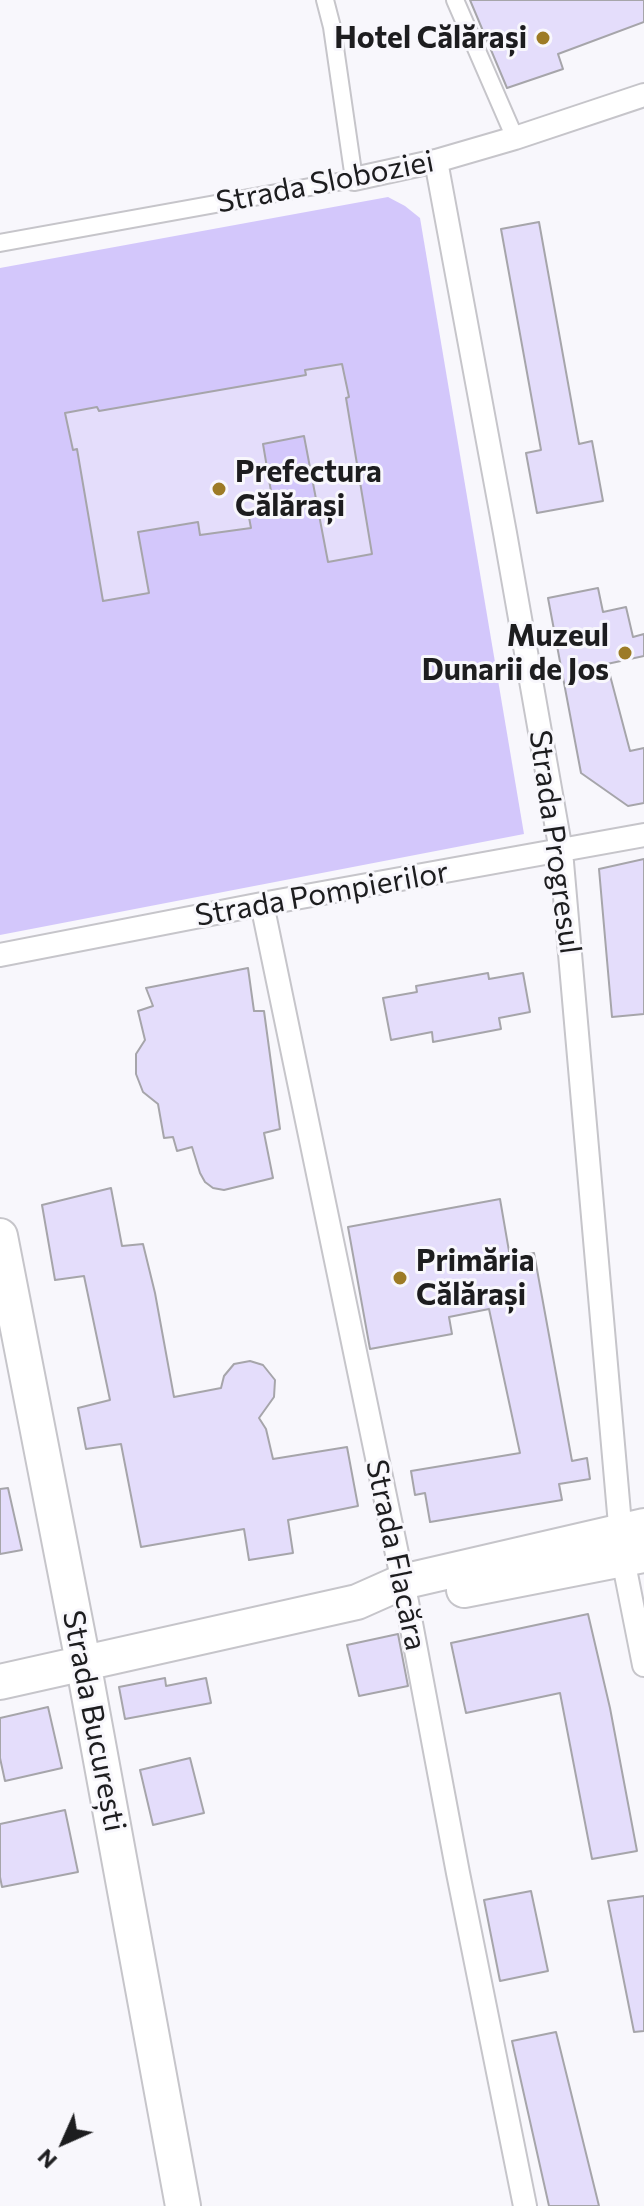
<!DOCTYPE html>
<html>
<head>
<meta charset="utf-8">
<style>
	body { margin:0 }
	#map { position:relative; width:644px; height:2206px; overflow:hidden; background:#f8f7fc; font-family:Commissioner,sans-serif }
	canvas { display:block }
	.north { position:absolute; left:24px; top:2102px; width:80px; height:80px; -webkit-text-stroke:6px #f8f7fc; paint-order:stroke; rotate:225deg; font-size:22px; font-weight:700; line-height:32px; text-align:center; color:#1d1d1f }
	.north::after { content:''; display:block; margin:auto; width:28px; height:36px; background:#1d1d1f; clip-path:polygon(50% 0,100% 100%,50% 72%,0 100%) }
</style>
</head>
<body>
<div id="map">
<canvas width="644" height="2206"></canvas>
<div class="north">N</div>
</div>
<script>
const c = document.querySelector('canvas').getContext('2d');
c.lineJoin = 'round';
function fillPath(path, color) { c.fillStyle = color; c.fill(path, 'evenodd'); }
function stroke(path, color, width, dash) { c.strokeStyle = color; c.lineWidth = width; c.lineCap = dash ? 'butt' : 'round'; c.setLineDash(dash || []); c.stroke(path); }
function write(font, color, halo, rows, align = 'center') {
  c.font = font + ' Commissioner,sans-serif'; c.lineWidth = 6; c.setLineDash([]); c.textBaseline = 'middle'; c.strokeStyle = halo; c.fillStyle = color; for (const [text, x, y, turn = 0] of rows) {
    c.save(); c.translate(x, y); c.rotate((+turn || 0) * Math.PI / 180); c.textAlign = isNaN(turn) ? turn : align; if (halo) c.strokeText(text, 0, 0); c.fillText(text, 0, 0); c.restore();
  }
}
fillPath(new Path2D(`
	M388,197L405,206L420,218L524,834L0,935V268Z`), '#d3c7fb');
const building = new Path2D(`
	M470,0H644V22L558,54L563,69L507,88Z
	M539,222L579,444L592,441L603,501L537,513L526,453L541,450L501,229Z
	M342,364L349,397L346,398L372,554L328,562L304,436L263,444L274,509L248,512L251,528L200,535L198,522L138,532L149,593L103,601L77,449L73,450L65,413L97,407L99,411L306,375L305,370Z
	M598,588L603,612L626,607L633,637L644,634V656L607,664L630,751L644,748V803L628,806L581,773L548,598Z
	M644,859V1014L612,1017L599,869Z
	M248,968L254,1011H264L280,1129L264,1133L273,1178L224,1190L213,1188L205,1182L200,1173L192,1147L177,1151L173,1137L164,1138L158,1104L143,1092L136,1074V1054L145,1040L138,1011L153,1006L146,988Z
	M488,973L489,979L523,973L530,1012L499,1018L501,1029L433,1042L432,1032L391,1040L383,998L417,992L416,986Z
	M111,1188L122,1246L143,1244L155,1293L174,1397L221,1388L224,1376L234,1364L250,1361L263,1365L275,1380L274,1397L259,1418L266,1429L273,1459L347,1447L358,1506L288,1520L293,1553L249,1560L244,1529L141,1547L121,1444L86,1449L78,1408L110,1400L84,1276L55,1280L42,1205Z
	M500,1199L510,1257L534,1253L572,1461L587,1458L590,1479L559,1484L562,1500L430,1522L425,1493L415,1495L411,1471L520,1453L489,1309L449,1317L452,1334L370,1349L348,1227Z
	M8,1488L22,1550L0,1554V1489Z
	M588,1614L610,1708L637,1851L592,1859L560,1693L466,1713L451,1643Z
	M398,1634L408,1686L359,1696L347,1645Z
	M165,1678L166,1686L206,1678L211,1703L125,1719L119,1687Z
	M48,1707L62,1768L5,1781L0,1758V1718Z
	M190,1758L204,1813L153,1825L140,1770Z
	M65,1810L78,1872L2,1887L0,1877V1824Z
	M531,1891L548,1971L500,1981L484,1900Z
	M644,1896V2031L634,2032L608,1901Z
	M556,2032L599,2206H549L512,2041Z`);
fillPath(building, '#e4ddfb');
stroke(building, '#a6a5aa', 2);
const pedestrian = new Path2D(`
	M455,0L515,138
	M0,243L354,179L332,27L325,0`);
const minor = new Path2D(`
	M436,161L505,533L561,851L623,1559L644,1665
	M354,179L436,161L515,138L644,95
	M262,904L407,1602L458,1873L525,2206
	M0,955L262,904L644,835`);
const primary = new Path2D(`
	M0,1236L83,1662L183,2206
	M464,1590L644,1555
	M0,1682L357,1602L402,1582L644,1526`);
stroke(pedestrian, '#c6c5ca', 20);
stroke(minor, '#c6c5ca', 26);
stroke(primary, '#c6c5ca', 38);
stroke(pedestrian, '#fff', 16);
stroke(minor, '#fff', 22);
stroke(primary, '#fff', 34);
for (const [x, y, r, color] of [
	[543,38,8,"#9d7b26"],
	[219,489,8,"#9d7b26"],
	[625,653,8,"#9d7b26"],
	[400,1278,8,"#9d7b26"]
]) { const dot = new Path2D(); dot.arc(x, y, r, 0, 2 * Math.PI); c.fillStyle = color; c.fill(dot); stroke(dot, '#f8f7fc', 3); }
write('bold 30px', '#1d1d1f', '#f8f7fc', [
	["Hotel Călărași",527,38],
	["Prefectura",235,472,"left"],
	["Călărași",235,506,"left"],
	["Muzeul",609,636],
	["Dunarii de Jos",609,670],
	["Primăria",416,1261,"left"],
	["Călărași",416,1295,"left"]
], 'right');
write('30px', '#1d1d1f', '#f8f7fc', [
	["Strada Sloboziei",325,182,-11],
	["Strada Progresul",555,842,82],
	["Strada Pompierilor",322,894,-10],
	["Strada Flacăra",396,1555,78],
	["Strada București",94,1721,79]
]);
</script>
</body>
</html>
